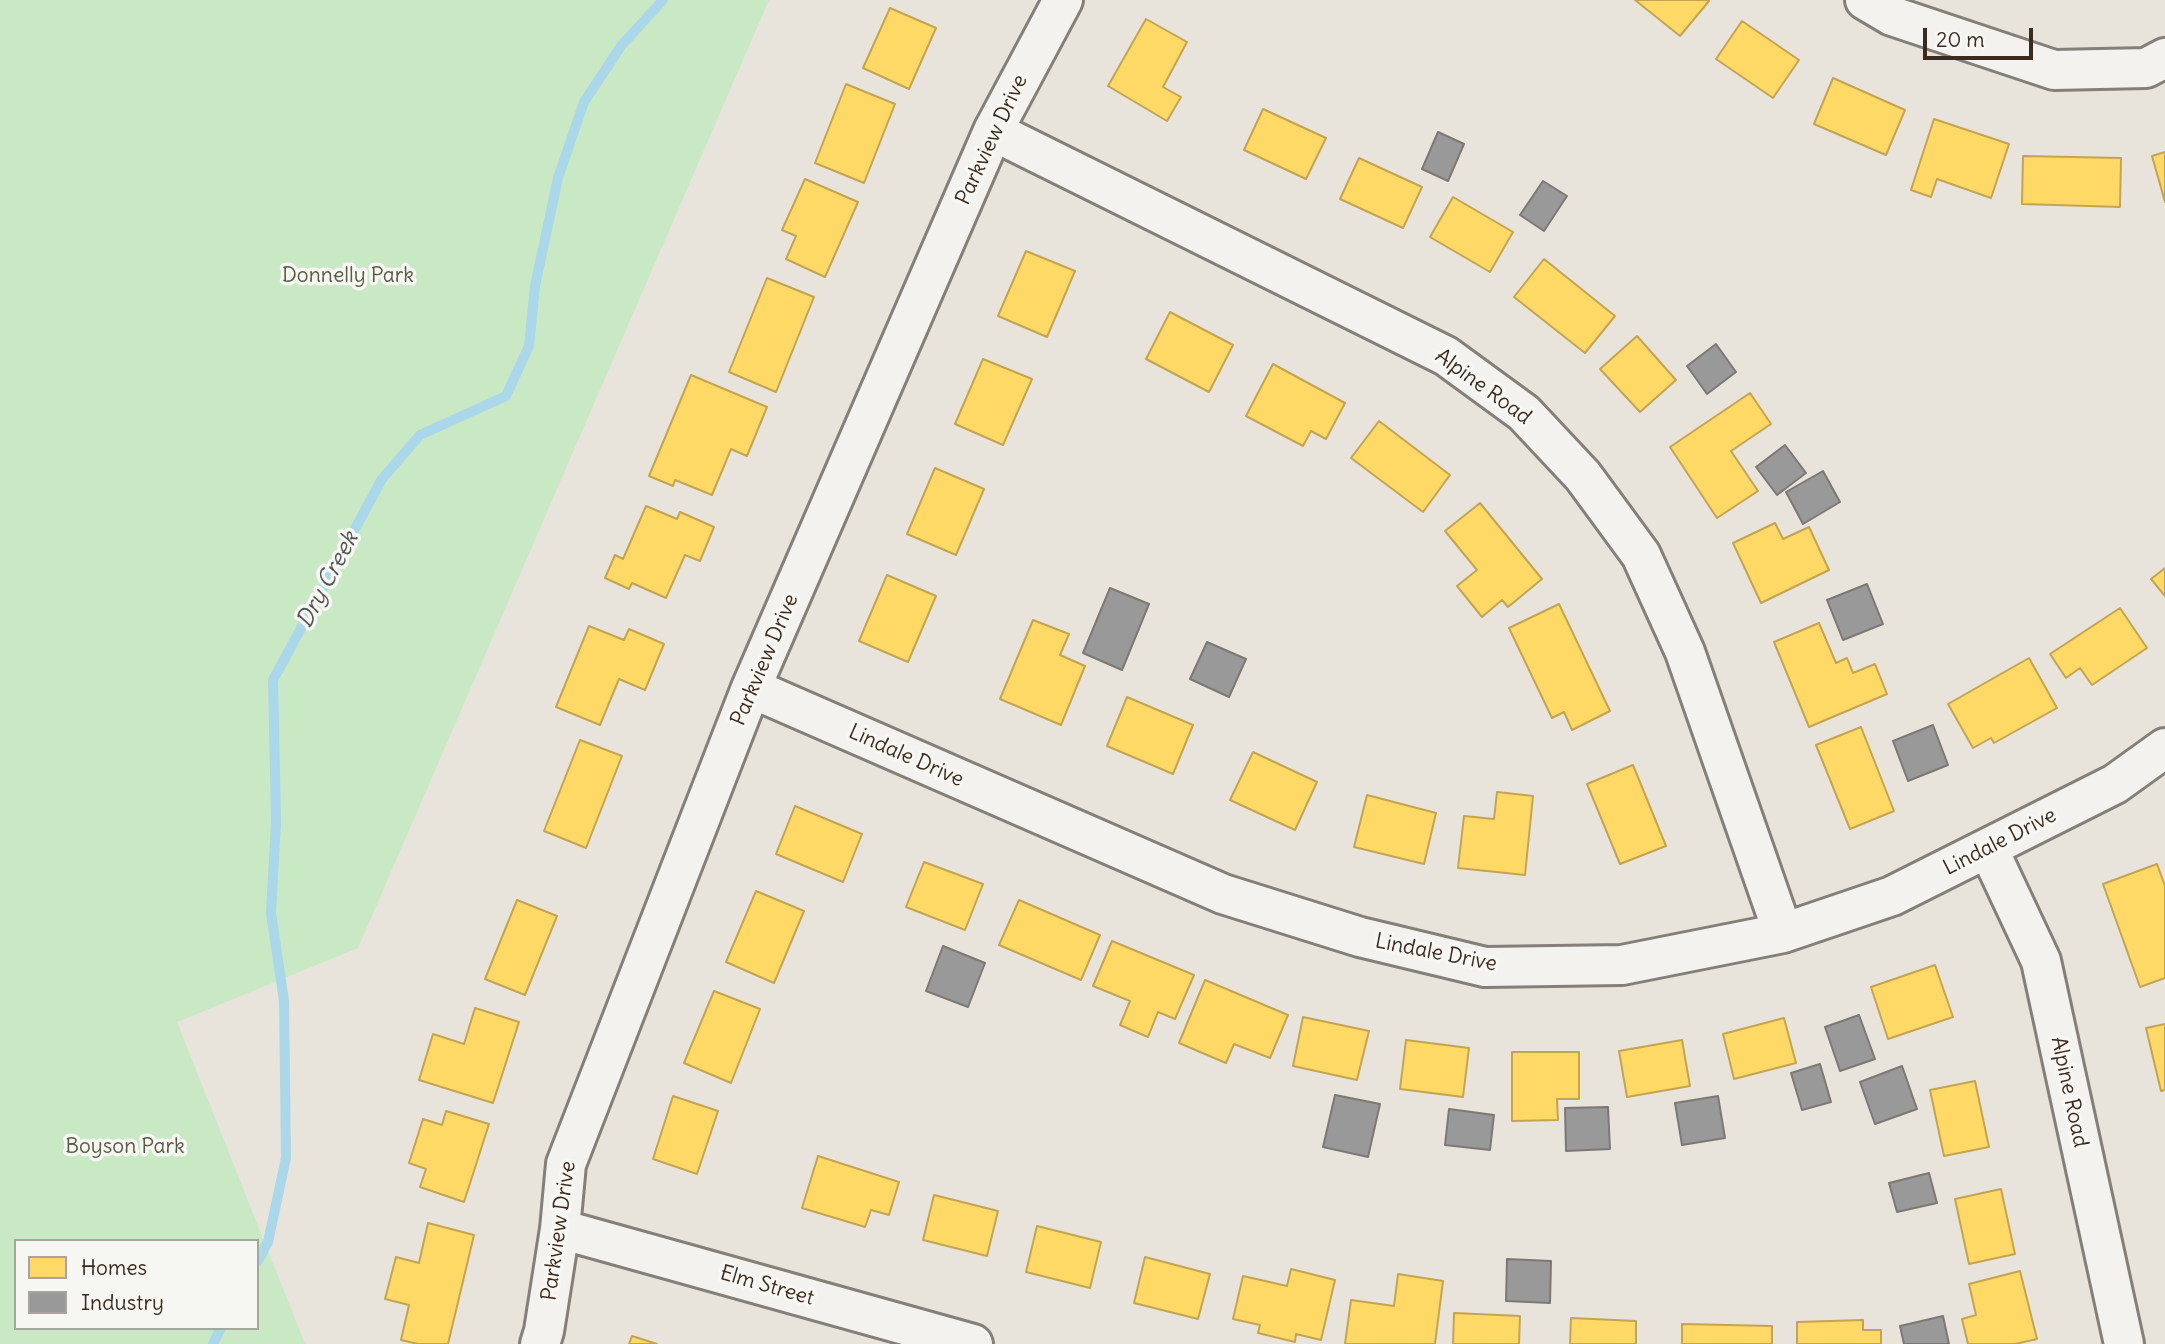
<!DOCTYPE html>
<html>
<head>
<meta charset="utf-8">
<style>
	body { margin:0 }
	#map { position:relative; width:2165px; height:1344px; overflow:hidden; background:#e8e4db; font-family:Delius,sans-serif }
	canvas { display:block }
	.legend { position:absolute; left:14px; top:1239px; width:245px; height:91px; box-sizing:border-box; background:#f6f6f2; border:2px solid #aba49d; margin:0; padding:9px 12px; list-style:none; font-size:21px; color:#3b2a1e }
	.legend li { display:flex; align-items:center; gap:14px; height:35px }
	.legend b { width:35px; border:2px solid #aba49d }
	.scale { position:absolute; left:1923px; top:28px; width:110px; height:32px; box-sizing:border-box; border:4px solid #3b2a1e; border-top:0; padding-left:9px; font-size:21px; line-height:24px; white-space:nowrap; color:#3b2a1e; -webkit-text-stroke:5px #f6f6f2; paint-order:stroke }
</style>
</head>
<body>
<div id="map">
<canvas width="2165" height="1344"></canvas>
<ul class="legend">
<li><b style="height:19px;background:#ffd966"></b>Homes</li>
<li><b style="height:19px;background:#999"></b>Industry</li>
</ul>
<div class="scale">20 m</div>
</div>
<script>
const c = document.querySelector('canvas').getContext('2d');
c.lineJoin = 'round';
function fillPath(path, color) { c.fillStyle = color; c.fill(path, 'evenodd'); }
function stroke(path, color, width, dash) { c.strokeStyle = color; c.lineWidth = width; c.lineCap = dash ? 'butt' : 'round'; c.setLineDash(dash || []); c.stroke(path); }
function write(font, color, halo, rows, align = 'center') {
  c.font = font + ' Delius,sans-serif'; c.lineWidth = 7; c.setLineDash([]); c.textBaseline = 'middle'; c.strokeStyle = halo; c.fillStyle = color; for (const [text, x, y, turn = 0] of rows) {
    c.save(); c.translate(x, y); c.rotate((+turn || 0) * Math.PI / 180); c.textAlign = isNaN(turn) ? turn : align; if (halo) c.strokeText(text, 0, 0); c.fillText(text, 0, 0); c.restore();
  }
}
fillPath(new Path2D(`
	M0,0H769L358,948L177,1022L305,1344H0ZM16,1241H257V1328H16Z`), '#c9e8c4');
const homes = new Path2D(`
	M1635,0H1708L1709,1L1680,36Z
	M890,8L936,28L909,89L863,68Z
	M1146,19L1187,42L1163,87L1181,97L1167,121L1108,86Z
	M1742,21L1799,60L1773,98L1716,59Z
	M1833,78L1905,110L1886,155L1814,124Z
	M846,84L895,104L864,183L815,163Z
	M1263,109L1326,138L1306,179L1244,150Z
	M1934,119L2009,144L1991,198L1937,179L1931,197L1911,190Z
	M2165,152V202L2152,156Z
	M2023,156L2121,158L2120,207L2022,204Z
	M1359,158L1422,187L1403,228L1340,199Z
	M805,179L858,202L825,277L786,259L796,236L782,230Z
	M1453,197L1513,232L1490,272L1430,237Z
	M1026,251L1075,271L1047,337L998,316Z
	M1544,259L1615,316L1585,353L1514,297Z
	M767,278L814,297L776,392L729,372Z
	M1170,312L1233,345L1209,392L1146,359Z
	M1637,336L1676,380L1640,412L1600,369Z
	M983,359L1032,379L1003,445L955,424Z
	M1273,364L1345,403L1326,439L1311,431L1303,446L1246,416Z
	M691,375L767,407L747,456L731,449L712,495L675,480L673,486L649,476Z
	M1750,393L1771,424L1731,451L1758,491L1717,518L1670,447Z
	M1379,421L1450,475L1423,512L1351,458Z
	M935,468L984,489L956,555L907,534Z
	M1480,503L1542,579L1508,607L1502,600L1482,617L1457,586L1477,570L1445,531Z
	M646,506L677,519L680,512L714,527L700,561L685,555L666,598L632,583L629,589L605,578L615,555L623,559Z
	M1775,523L1783,539L1809,527L1829,570L1761,603L1733,543Z
	M2165,568V596L2151,579Z
	M887,575L936,596L908,662L859,641Z
	M1559,604L1610,711L1572,730L1564,712L1552,718L1509,628Z
	M2120,608L2147,648L2092,685L2080,668L2066,678L2050,654Z
	M1033,620L1069,634L1060,655L1085,666L1061,725L1000,699Z
	M1819,623L1836,663L1847,658L1853,673L1875,664L1887,694L1809,727L1774,642Z
	M589,626L624,640L629,629L664,644L645,690L619,679L600,725L556,707Z
	M2029,658L2057,708L1994,743L1991,738L1973,748L1948,704Z
	M1127,697L1193,725L1173,774L1107,746Z
	M1861,727L1894,811L1850,829L1816,745Z
	M580,740L622,756L586,848L544,831Z
	M1253,752L1317,782L1295,830L1230,800Z
	M1633,765L1666,846L1620,864L1587,784Z
	M1497,792L1533,796L1525,875L1458,868L1464,816L1494,819Z
	M1367,795L1436,813L1424,864L1354,847Z
	M795,806L862,834L843,882L776,854Z
	M924,862L983,884L965,930L906,907Z
	M2157,864L2165,886V978L2140,987L2103,884Z
	M756,891L804,911L774,983L726,962Z
	M517,900L557,916L525,995L485,979Z
	M1019,900L1100,935L1081,980L999,945Z
	M1112,941L1194,975L1175,1019L1158,1012L1148,1037L1120,1025L1130,1001L1093,986Z
	M1935,965L1953,1017L1888,1039L1871,987Z
	M1205,980L1288,1015L1270,1058L1234,1044L1226,1063L1179,1043Z
	M714,991L760,1009L731,1083L684,1063Z
	M475,1008L519,1022L493,1103L419,1080L433,1034L464,1044Z
	M1303,1017L1369,1031L1357,1080L1293,1066Z
	M1784,1018L1796,1063L1734,1079L1723,1034Z
	M2165,1024V1090L2161,1091L2146,1028Z
	M1406,1040L1469,1048L1463,1097L1400,1089Z
	M1682,1040L1690,1086L1627,1097L1619,1051Z
	M1512,1052H1579V1099H1557L1558,1120L1512,1121Z
	M1975,1081L1989,1147L1944,1156L1930,1090Z
	M673,1096L718,1111L697,1174L653,1159Z
	M446,1111L489,1124L464,1202L420,1187L426,1169L409,1163L423,1119L442,1125Z
	M818,1156L899,1182L889,1215L871,1210L865,1227L802,1208Z
	M2001,1189L2015,1254L1969,1264L1955,1199Z
	M934,1195L998,1211L987,1256L923,1240Z
	M428,1223L474,1235L448,1344H418L401,1340L409,1305L385,1299L396,1257L419,1263Z
	M1037,1226L1101,1242L1090,1288L1026,1272Z
	M1145,1257L1210,1274L1198,1319L1134,1303Z
	M1291,1269L1335,1280L1321,1340L1296,1334L1295,1342L1258,1333L1260,1325L1233,1319L1243,1276L1287,1286Z
	M2020,1271L2037,1339L2015,1344H1968L1962,1319L1976,1315L1969,1284Z
	M1398,1274L1443,1281L1435,1344H1345L1351,1300L1394,1306Z
	M1454,1313L1520,1316L1519,1344H1453Z
	M1571,1318L1636,1321V1344H1570Z
	M1863,1320V1330H1881V1344H1797V1322Z
	M1682,1324L1772,1326V1344H1682Z
	M632,1336L657,1344H629Z`);
fillPath(homes, '#ffd966');
stroke(homes, '#c4a450', 2);
const industry = new Path2D(`
	M1438,132L1464,144L1448,181L1422,169Z
	M1543,181L1567,196L1544,231L1520,215Z
	M1716,344L1736,372L1707,394L1687,366Z
	M1785,445L1806,473L1777,495L1756,467Z
	M1823,471L1840,502L1803,524L1786,492Z
	M1867,584L1883,624L1843,640L1827,600Z
	M1110,588L1149,604L1122,670L1083,653Z
	M1207,642L1246,659L1229,697L1190,679Z
	M1933,725L1948,765L1908,781L1893,741Z
	M943,946L985,963L968,1007L926,991Z
	M1859,1015L1875,1059L1840,1071L1825,1027Z
	M1820,1064L1831,1102L1802,1110L1791,1073Z
	M1902,1066L1917,1109L1875,1124L1860,1082Z
	M1335,1095L1380,1104L1368,1157L1323,1147Z
	M1718,1096L1725,1138L1682,1145L1675,1103Z
	M1608,1107L1610,1149L1566,1151L1565,1108Z
	M1449,1109L1494,1115L1490,1150L1445,1145Z
	M1929,1173L1937,1203L1897,1212L1889,1183Z
	M1507,1259L1551,1261L1550,1303L1506,1301Z
	M1943,1316L1949,1344H1904L1900,1326Z`);
fillPath(industry, '#999');
stroke(industry, '#7d7874', 2);
stroke(new Path2D(`
	M257,1262L268,1242L286,1158L284,1001L271,913L276,822L273,680L382,479L420,435L506,396L529,346L535,286L558,178L584,102L621,46L663,0
	M213,1344L221,1328`), '#abd7eb', 10);
const minor = new Path2D(`
	M1865,0L1892,16L2054,70L2146,68L2165,58
	M993,131L1446,356L1524,413L1583,476L1641,555L1685,652L1783,933
	M751,688L1223,894L1360,937L1485,967L1622,965L1783,933L1892,896L2115,784L2165,748
	M1988,848L2041,961L2124,1344
	M560,1229L973,1344
	M540,1344L544,1331L560,1229L566,1164L751,688L993,131L1063,0`);
stroke(minor, '#847f78', 44);
stroke(minor, '#f3f2ef', 38);
write('21px', '#3b2a1e', '#f6f6f2', [
	["Parkview Drive",992,140,-65],
	["Alpine Road",1483,387,36],
	["Parkview Drive",765,660,-67],
	["Lindale Drive",906,756,24],
	["Lindale Drive",2000,842,-27],
	["Lindale Drive",1436,953,11],
	["Alpine Road",2069,1092,78],
	["Parkview Drive",559,1231,-82],
	["Elm Street",767,1286,16]
]);
write('21px', '#585a43', '#f6f6f2', [
	["Donnelly Park",348,276],
	["Boyson Park",125,1147]
]);
write('italic 23px', '#505453', '#f6f6f2', [
	["Dry Creek",328,580,-62]
]);
</script>
</body>
</html>
